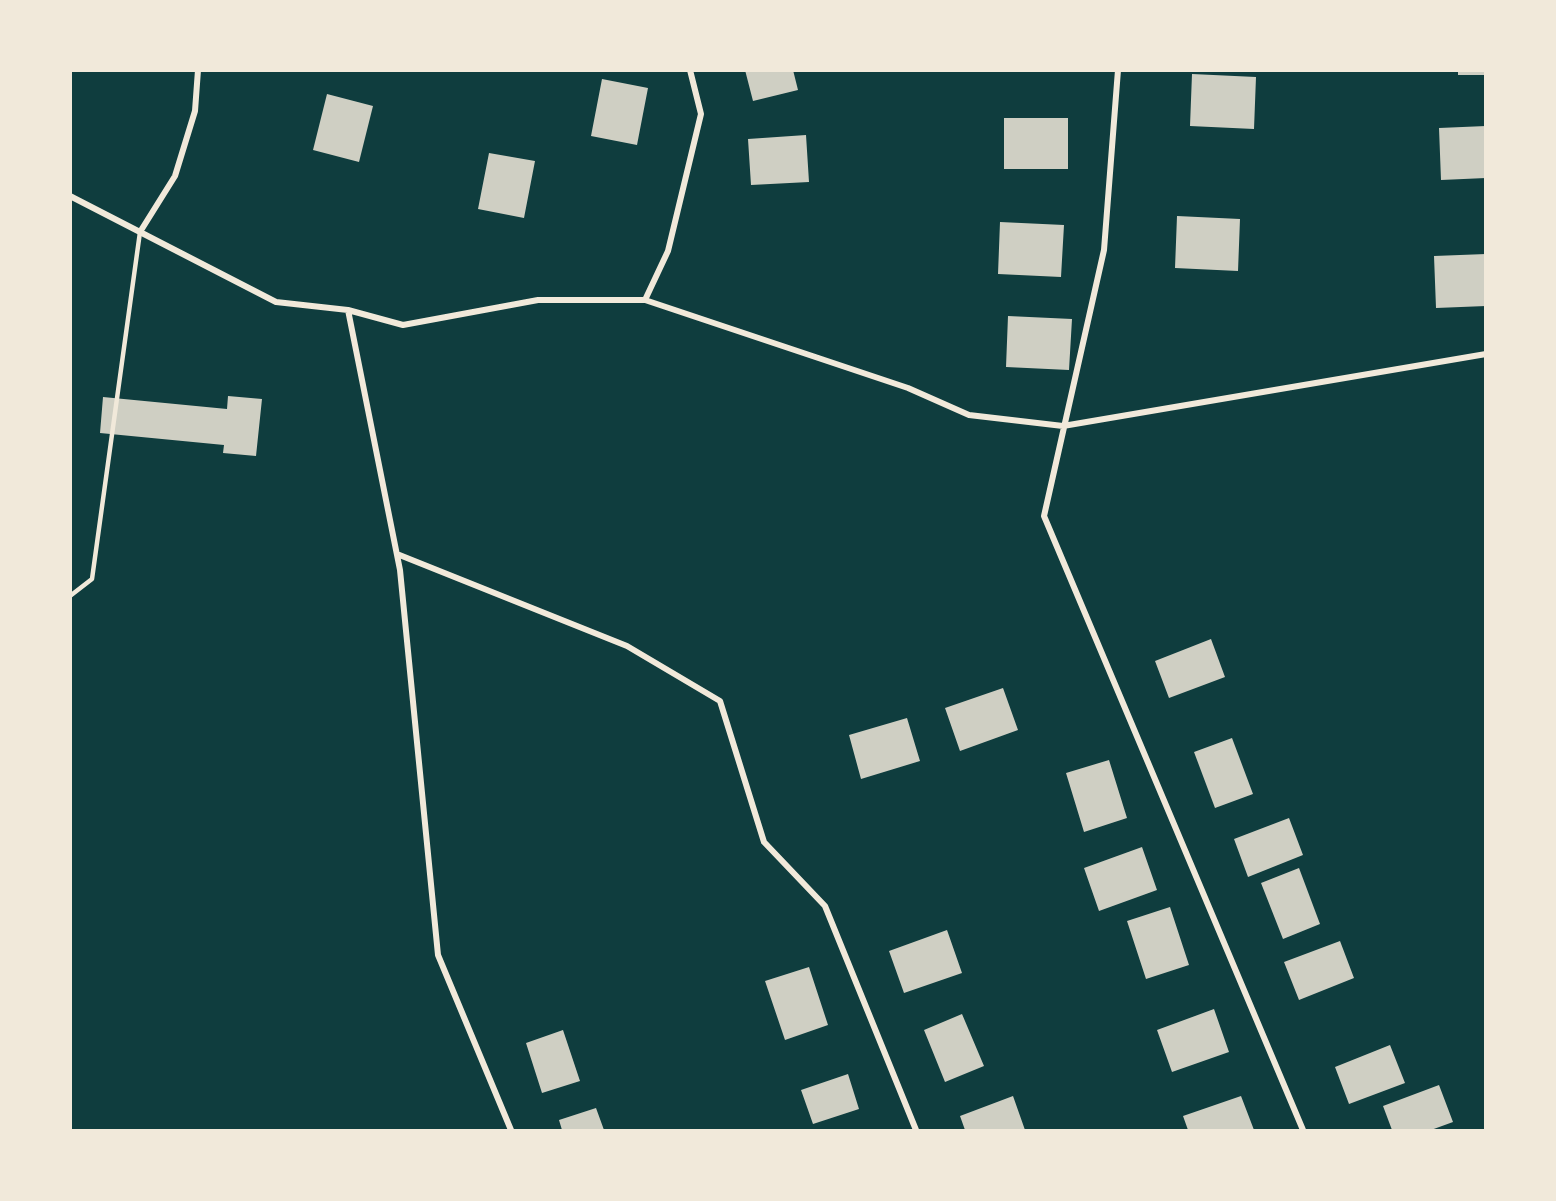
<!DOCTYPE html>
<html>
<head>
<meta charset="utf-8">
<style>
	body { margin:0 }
	#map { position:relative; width:1556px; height:1201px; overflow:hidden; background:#0f3d3e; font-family:"Alegreya Sans",sans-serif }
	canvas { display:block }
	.frame { position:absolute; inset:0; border:72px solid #f1e9da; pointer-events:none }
</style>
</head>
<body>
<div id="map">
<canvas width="1556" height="1201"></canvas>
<div class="frame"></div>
</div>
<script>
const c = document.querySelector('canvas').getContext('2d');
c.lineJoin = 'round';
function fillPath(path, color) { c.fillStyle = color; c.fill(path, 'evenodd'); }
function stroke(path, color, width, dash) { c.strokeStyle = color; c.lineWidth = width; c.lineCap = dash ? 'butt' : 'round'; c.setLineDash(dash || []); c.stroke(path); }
fillPath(new Path2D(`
	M745,70H793L798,90L753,101Z
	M1458,70H1486V75H1458Z
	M1192,74L1256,77L1254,129L1190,126Z
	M602,79L648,88L637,145L591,136Z
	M327,94L373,106L359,162L313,150Z
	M1004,118H1068V169H1004Z
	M1486,126V178L1441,180L1439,128Z
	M806,135L809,182L751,185L748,139Z
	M489,153L535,161L524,218L478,209Z
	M1177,216L1240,219L1238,271L1175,268Z
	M1000,222L1064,225L1061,277L998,274Z
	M1486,254V306L1436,308L1434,256Z
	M1008,316L1072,319L1069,370L1006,367Z
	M228,396L262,399L256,456L223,453L224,445L100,433L103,397L227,409Z
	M1211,639L1225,677L1169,698L1155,661Z
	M1003,688L1018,730L960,751L945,708Z
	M907,718L920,761L861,779L849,735Z
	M1232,738L1253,794L1215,808L1194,752Z
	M1109,760L1127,818L1084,832L1066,773Z
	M1289,818L1303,855L1248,877L1234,839Z
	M1142,847L1157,890L1099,911L1084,868Z
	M1299,868L1320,924L1283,939L1261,883Z
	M1170,907L1189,965L1146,979L1127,921Z
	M947,930L962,973L904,993L889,951Z
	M1340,941L1354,978L1299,1000L1284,962Z
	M809,967L828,1025L785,1040L765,981Z
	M1214,1009L1229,1052L1172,1072L1157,1030Z
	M962,1014L984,1066L945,1082L924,1030Z
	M563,1030L580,1081L542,1093L526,1043Z
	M1390,1045L1405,1083L1349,1104L1335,1067Z
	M848,1074L859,1109L813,1124L801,1090Z
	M1439,1085L1453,1122L1431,1130H1392L1383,1106Z
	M1013,1096L1025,1130H965L960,1116Z
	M1241,1096L1254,1130H1188L1183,1116Z
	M596,1108L604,1130H562L559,1120Z`), '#cfcfc3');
stroke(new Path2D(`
	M70,596L92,579L140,232`), '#f1e9da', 4.5);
stroke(new Path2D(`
	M1118,70L1104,250L1044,516L1303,1130
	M70,196L276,302L348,310L403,325L538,300H645L668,251L701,114L690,70
	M140,232L175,176L195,111L198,70
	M645,300L908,388L969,415L1063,426L1486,354
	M348,310L400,570L438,955L511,1130
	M397,554L627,646L720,701L764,842L825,906L916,1130`), '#f1e9da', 6);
</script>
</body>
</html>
